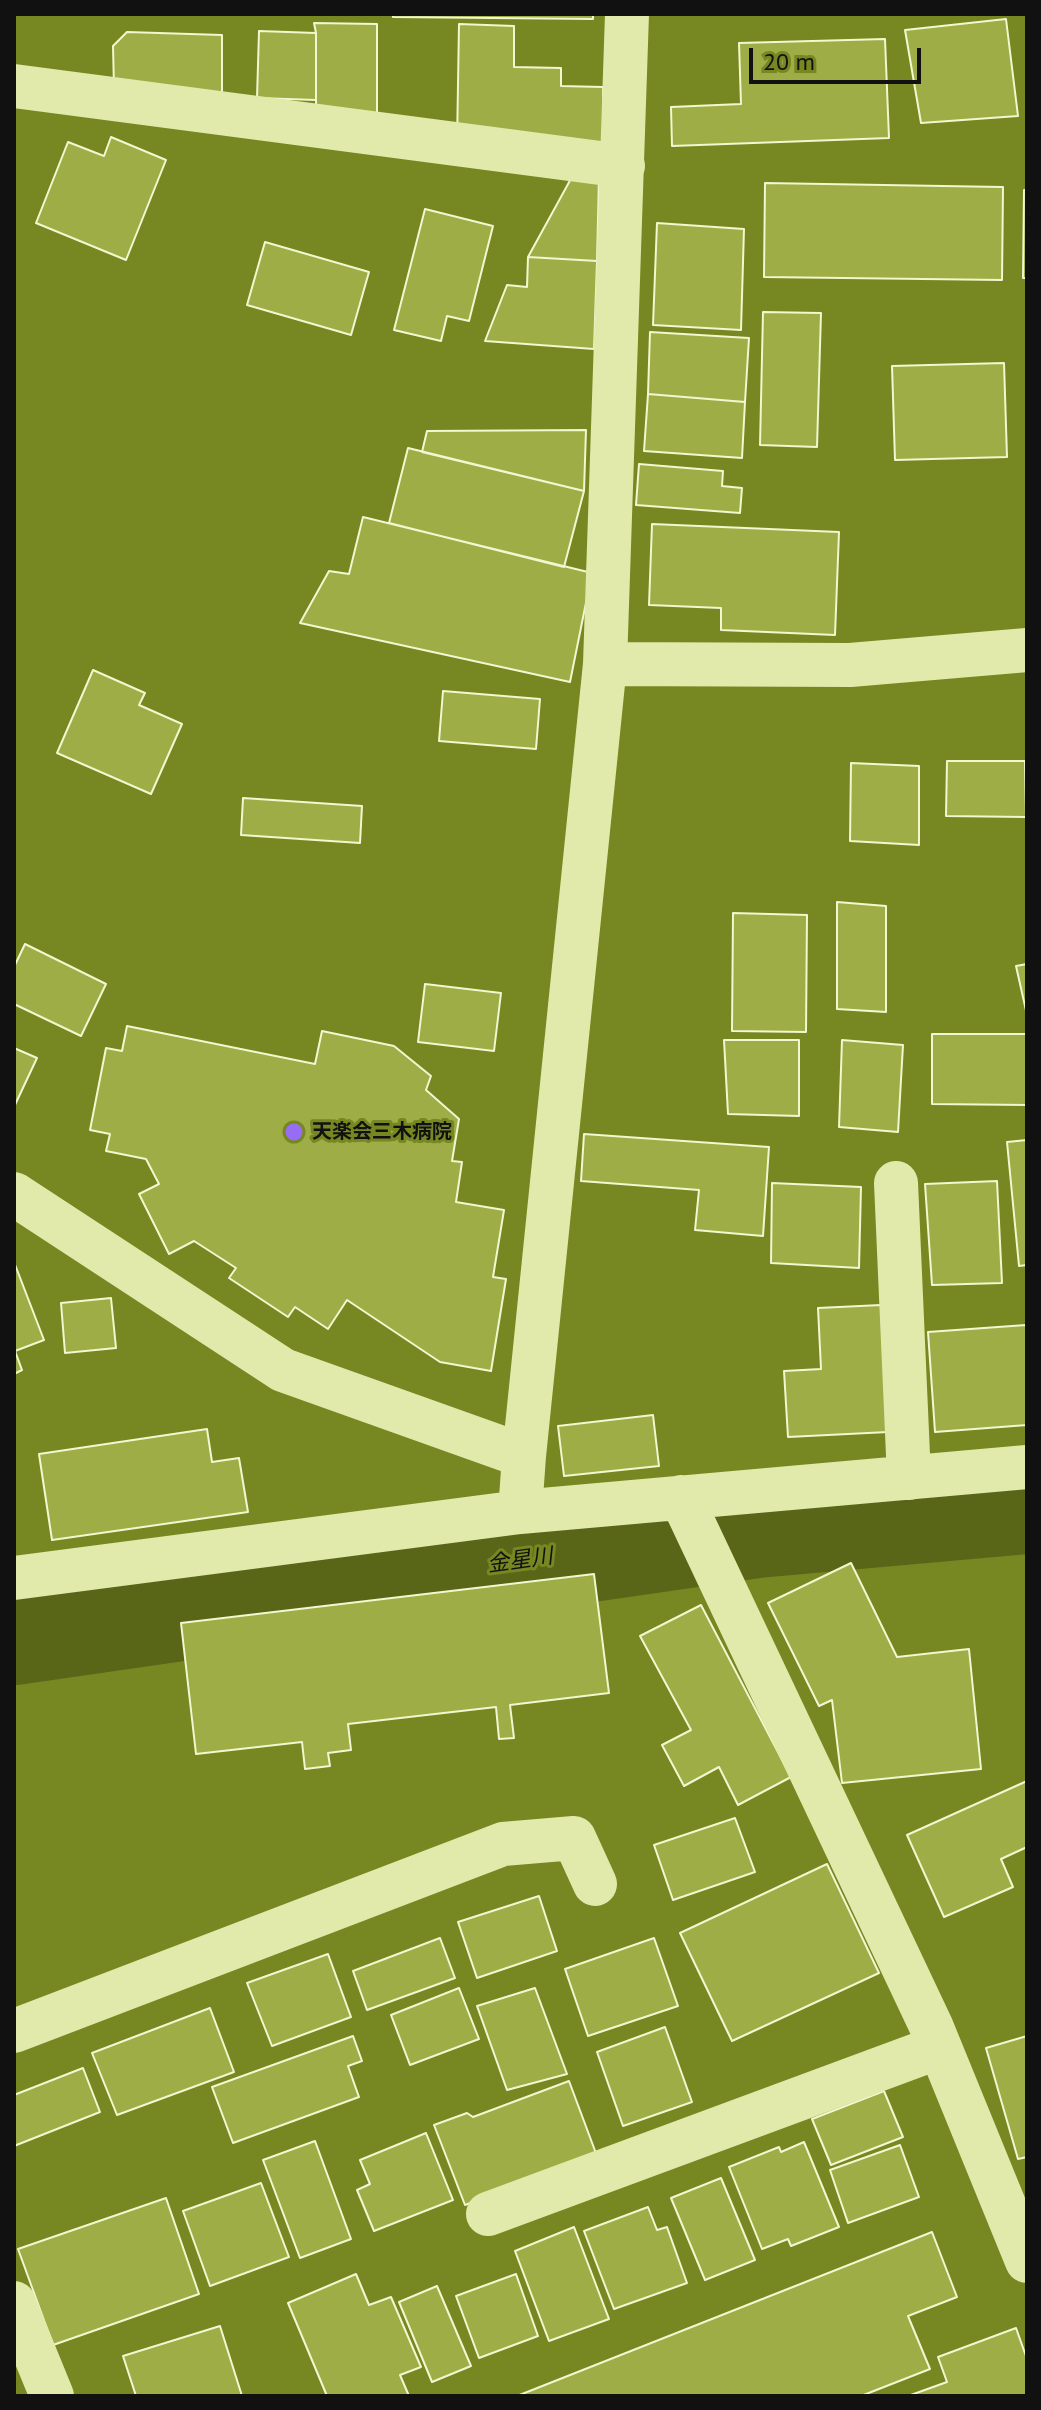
<!DOCTYPE html>
<html>
<head>
<meta charset="utf-8">
<style>
	body { margin:0 }
	#map { position:relative; width:1041px; height:2410px; overflow:hidden; background:#778721; font-family:"PT Sans",sans-serif }
	canvas { display:block }
	.frame { position:absolute; inset:0; border:16px solid #111; pointer-events:none }
	.scale { position:absolute; left:749px; top:48px; width:172px; height:36px; box-sizing:border-box; border:4px solid #111; border-top:0; padding-left:10px; font-size:24px; line-height:28px; white-space:nowrap; color:#111; -webkit-text-stroke:6px #778721; paint-order:stroke }
</style>
</head>
<body>
<div id="map">
<canvas width="1041" height="2410"></canvas>
<div class="frame"></div>
<div class="scale">20 m</div>
</div>
<script>
const c = document.querySelector('canvas').getContext('2d');
c.lineJoin = 'round';
function stroke(path, color, width, dash) { c.strokeStyle = color; c.lineWidth = width; c.lineCap = dash ? 'butt' : 'round'; c.setLineDash(dash || []); c.stroke(path); }
function fillPath(path, color) { c.fillStyle = color; c.fill(path, 'evenodd'); }
function write(font, color, halo, rows, align = 'center') {
  c.font = font + ' "PT Sans","Noto Sans JP",sans-serif'; c.lineWidth = 6; c.setLineDash([]); c.textBaseline = 'middle'; c.strokeStyle = halo; c.fillStyle = color; for (const [text, x, y, turn = 0] of rows) {
    c.save(); c.translate(x, y); c.rotate((+turn || 0) * Math.PI / 180); c.textAlign = isNaN(turn) ? turn : align; if (halo) c.strokeText(text, 0, 0); c.fillText(text, 0, 0); c.restore();
  }
}
stroke(new Path2D(`
	M14,1634L757,1527L1027,1503`), '#596617', 102);
const building = new Path2D(`
	M393,14H593V19L393,17Z
	M1006,19L1018,116L921,123L905,30Z
	M314,23L377,24V117H316V33Z
	M459,24L514,26V67L561,68V86L603,87V146L457,144Z
	M259,31L316,33V100L257,98Z
	M127,32L222,35V96L114,88L113,46Z
	M885,39L889,138L672,146L671,107L741,104L739,43Z
	M111,137L166,160L126,260L36,223L68,142L104,156Z
	M573,175L599,176L597,261L528,257Z
	M765,183L1003,187L1002,280L764,277Z
	M1024,190H1027V278H1023Z
	M425,209L493,226L469,321L447,316L441,341L394,330Z
	M657,223L744,229L741,330L653,325Z
	M265,242L369,272L351,335L247,305Z
	M528,257L597,261L594,349L485,341L507,285L527,287Z
	M763,312L821,313L817,447L760,445Z
	M650,332L749,338L745,402L648,394Z
	M1004,363L1007,457L895,460L892,366Z
	M648,394L745,402L742,458L644,451Z
	M586,430L584,491L422,452L427,431Z
	M408,448L584,491L564,567L389,523Z
	M639,464L723,471L722,486L742,488L740,513L636,505Z
	M363,517L592,573L570,682L300,623L329,571L349,574Z
	M652,524L839,532L835,635L721,630V608L649,605Z
	M93,670L145,693L139,705L182,724L151,794L57,753Z
	M443,691L540,699L536,749L439,741Z
	M947,761H1025L1026,817L946,816Z
	M851,763L919,766V845L850,841Z
	M243,798L362,806L360,843L241,835Z
	M837,902L886,906V1012L837,1009Z
	M733,913L807,915L806,1032L732,1031Z
	M25,944L106,984L81,1036L14,1004V967Z
	M1027,964V1015L1016,966Z
	M425,984L501,993L494,1051L418,1042Z
	M127,1026L315,1064L322,1031L394,1046L431,1076L426,1090L459,1119L452,1161L462,1162L456,1202L504,1210L493,1277L506,1279L491,1371L440,1362L347,1300L328,1329L295,1307L288,1317L229,1278L236,1268L194,1241L169,1254L139,1194L159,1184L146,1159L106,1151L110,1134L90,1130L106,1048L122,1051Z
	M932,1034H1027V1105L932,1104Z
	M724,1040H799V1116L728,1114Z
	M842,1040L903,1045L898,1132L839,1127Z
	M14,1048L37,1058L14,1107Z
	M584,1134L769,1147L763,1236L695,1230L699,1190L581,1181Z
	M1027,1140V1265L1019,1266L1007,1142Z
	M997,1181L1002,1283L932,1285L925,1184Z
	M772,1183L861,1187L859,1268L771,1263Z
	M14,1262L44,1340L15,1351L22,1370L14,1374Z
	M111,1298L116,1348L65,1353L61,1303Z
	M881,1305L888,1432L788,1437L784,1371L821,1369L818,1308Z
	M1026,1325L1027,1425L935,1432L928,1332Z
	M653,1415L659,1466L564,1476L558,1426Z
	M207,1429L212,1462L239,1458L248,1512L52,1540L39,1454Z
	M851,1563L897,1657L969,1649L981,1769L842,1783L832,1700L819,1706L768,1603Z
	M594,1574L609,1693L510,1705L514,1738L499,1739L496,1707L348,1724L351,1750L328,1753L330,1766L305,1769L302,1742L196,1754L181,1623Z
	M701,1605L791,1777L738,1805L719,1767L684,1786L662,1745L691,1730L640,1636Z
	M1027,1781V1847L1001,1859L1013,1887L944,1917L907,1835Z
	M735,1818L755,1872L673,1900L654,1845Z
	M827,1864L879,1973L732,2041L680,1933Z
	M539,1896L557,1951L477,1978L458,1922Z
	M440,1938L455,1978L367,2010L353,1971Z
	M654,1938L678,2006L588,2036L565,1969Z
	M328,1954L351,2017L272,2046L247,1983Z
	M459,1988L479,2039L410,2065L391,2015Z
	M535,1988L567,2074L507,2090L477,2006Z
	M210,2008L234,2072L117,2115L92,2053Z
	M665,2027L692,2102L623,2126L597,2052Z
	M353,2036L362,2061L348,2066L359,2097L233,2143L212,2087Z
	M1027,2036V2157L1018,2159L986,2048Z
	M83,2068L100,2112L14,2146V2095Z
	M569,2081L597,2156L465,2205L434,2125L467,2113L473,2117Z
	M884,2091L903,2137L831,2165L812,2119Z
	M426,2133L453,2200L374,2231L357,2190L370,2184L360,2160Z
	M315,2141L351,2239L300,2258L263,2160Z
	M804,2142L839,2227L791,2246L788,2239L762,2249L729,2167L779,2147L781,2152Z
	M900,2145L919,2197L848,2223L830,2170Z
	M721,2178L755,2260L705,2280L671,2198Z
	M261,2183L289,2257L210,2286L183,2211Z
	M166,2198L199,2294L53,2345L18,2249Z
	M648,2207L657,2230L667,2227L687,2283L614,2309L584,2231Z
	M574,2227L609,2319L549,2341L515,2251Z
	M932,2232L957,2297L908,2316L930,2369L861,2396H517Z
	M356,2274L369,2305L391,2297L421,2367L400,2375L409,2396H327L288,2303Z
	M516,2274L538,2336L479,2358L456,2296Z
	M437,2286L471,2366L432,2382L399,2302Z
	M220,2326L242,2396H136L123,2356Z
	M1016,2328L1027,2359V2396H908L947,2382L938,2357Z`);
fillPath(building, '#9ead46');
stroke(building, '#f2f7d0', 2);
stroke(new Path2D(`
	M14,86L623,166
	M605,664L850,665L1027,650
	M896,1183L909,1478
	M14,1194L283,1370L524,1456
	M681,1497L932,2028L1027,2261
	M520,1512L524,1456L605,664L627,14
	M14,1578L520,1512L1027,1467
	M14,2031L503,1844L574,1838L595,1884
	M488,2214L939,2047
	M14,2303L52,2396`), '#e1eaab', 44);
for (const [x, y, r, color] of [
	[294,1132,10,"#976df6"]
]) { const dot = new Path2D(); dot.arc(x, y, r, 0, 2 * Math.PI); c.fillStyle = color; c.fill(dot); stroke(dot, '#778721', 3); }
write('bold 20px', '#111', '#778721', [
	["天楽会三木病院",312,1132]
], 'left');
write('italic 22px', '#111', '#778721', [
	["金星川",520,1561,-8]
]);
</script>
</body>
</html>
